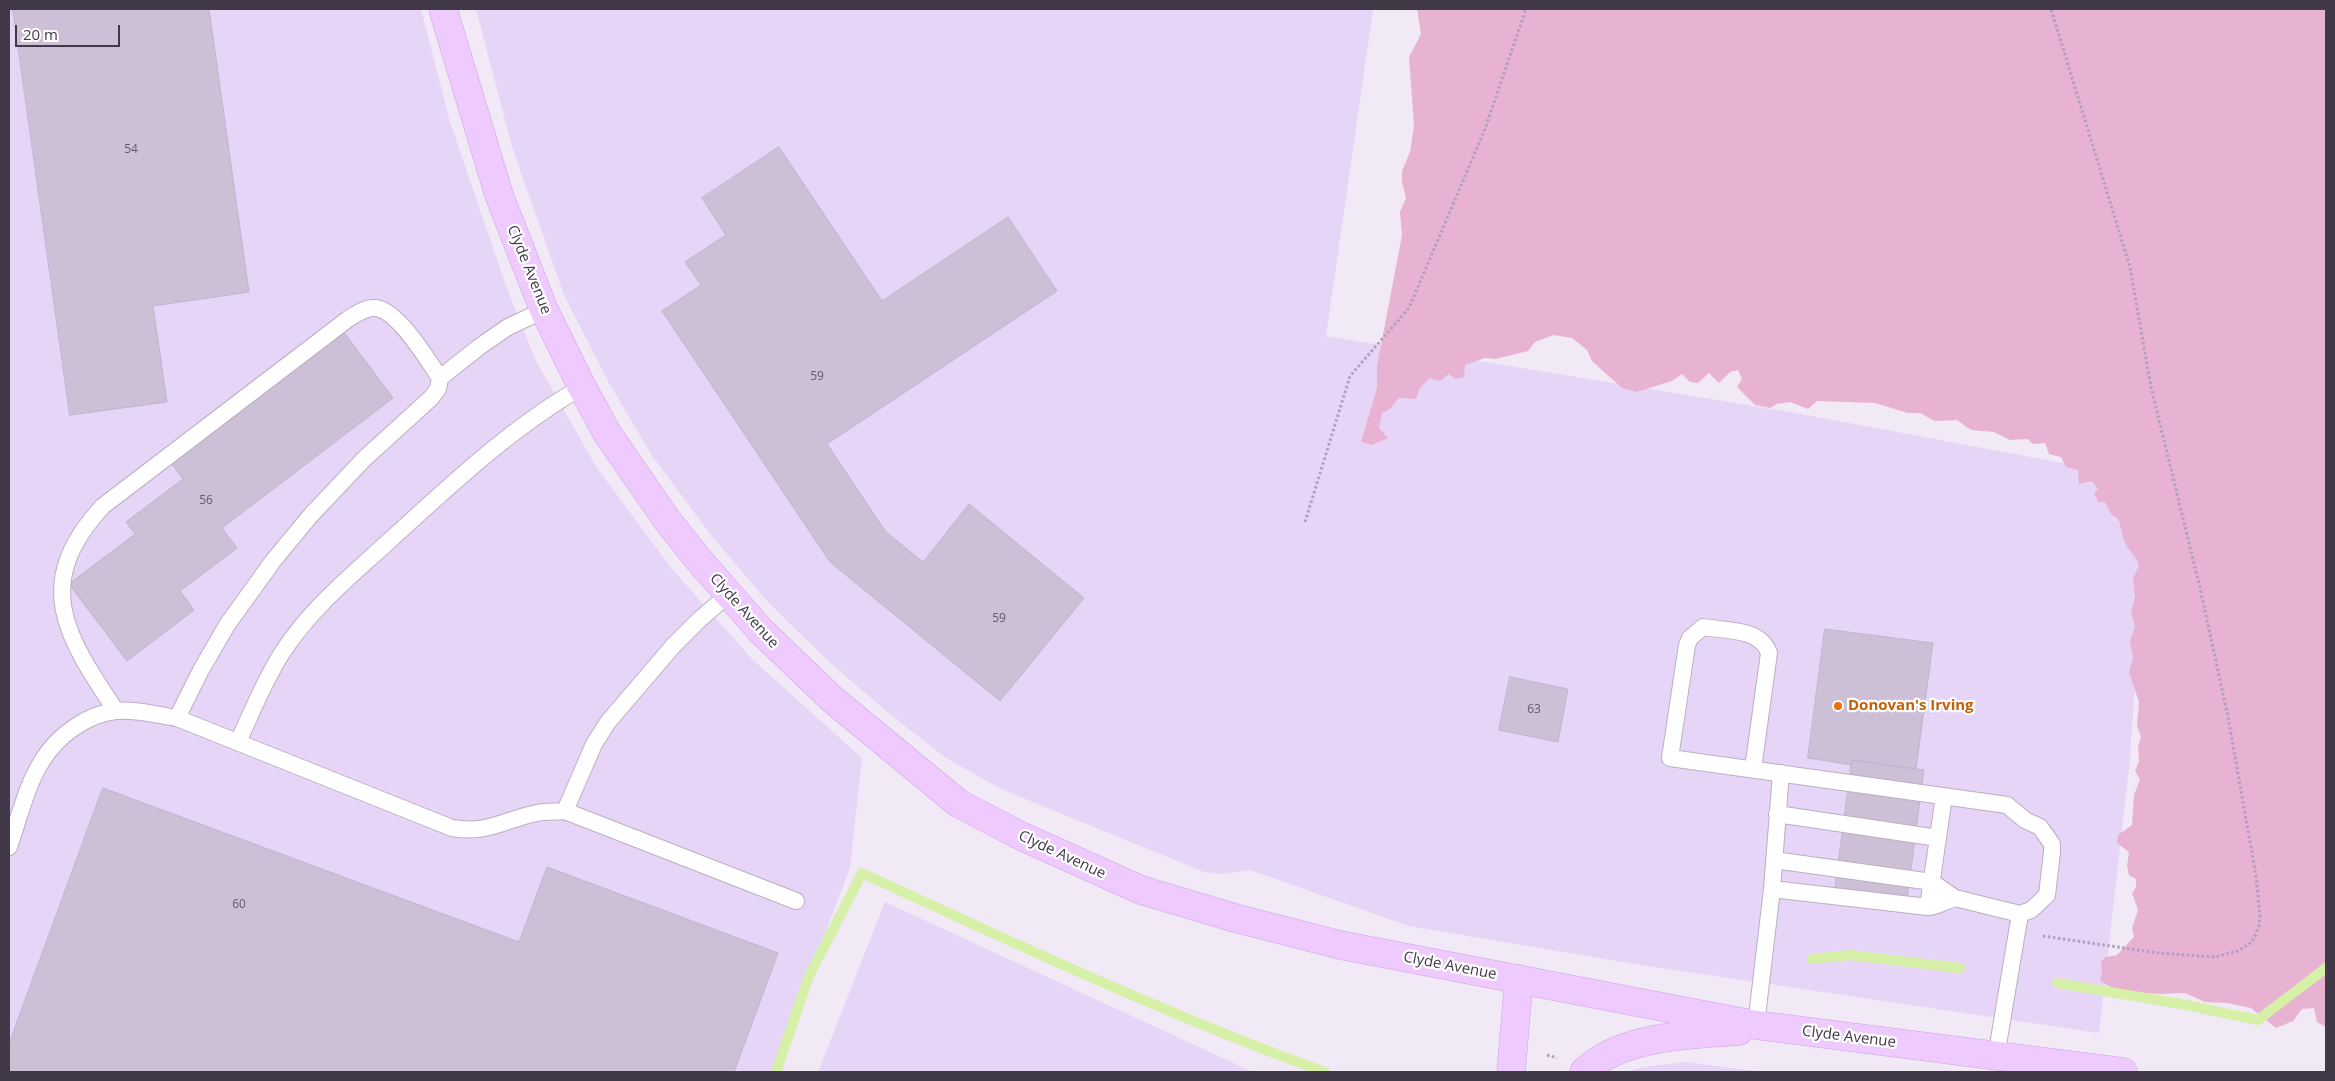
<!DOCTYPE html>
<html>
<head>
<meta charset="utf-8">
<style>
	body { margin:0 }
	#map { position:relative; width:2335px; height:1081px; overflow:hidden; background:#f1e9f5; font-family:"Open Sans",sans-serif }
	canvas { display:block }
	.frame { position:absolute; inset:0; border:10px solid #413848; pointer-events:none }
	.scale { position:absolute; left:15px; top:25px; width:105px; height:22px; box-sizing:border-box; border:2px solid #413848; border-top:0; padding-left:6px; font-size:15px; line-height:18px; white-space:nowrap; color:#413848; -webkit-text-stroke:4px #fff; paint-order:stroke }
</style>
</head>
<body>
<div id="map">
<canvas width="2335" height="1081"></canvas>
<div class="frame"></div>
<div class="scale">20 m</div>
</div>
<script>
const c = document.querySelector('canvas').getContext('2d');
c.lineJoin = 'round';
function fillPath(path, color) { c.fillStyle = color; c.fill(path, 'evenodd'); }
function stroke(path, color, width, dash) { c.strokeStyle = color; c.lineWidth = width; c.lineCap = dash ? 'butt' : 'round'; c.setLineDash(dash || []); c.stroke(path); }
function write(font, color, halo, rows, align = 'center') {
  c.font = font + ' "Open Sans",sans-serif'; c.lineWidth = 4.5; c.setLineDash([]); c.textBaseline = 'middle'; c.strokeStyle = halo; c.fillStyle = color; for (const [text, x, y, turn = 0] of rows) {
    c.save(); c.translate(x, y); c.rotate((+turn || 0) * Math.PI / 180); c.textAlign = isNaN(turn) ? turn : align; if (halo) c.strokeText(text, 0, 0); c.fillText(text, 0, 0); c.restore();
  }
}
fillPath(new Path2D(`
	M9,9H421L450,122L505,283L536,361L597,468L672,569L752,659L862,758L850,868L772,1072H9Z
	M476,9H1373L1326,336L1796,413L2148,479L2130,759L2099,1033L1641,965L1409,926L1250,870L1221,874L1204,872L1001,789L946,758L887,712L825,658L767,601L711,535L653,457L609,383L564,295L512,147Z
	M885,902L1253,1072H818Z
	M1686,1062L1762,1072H1627L1643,1067Z`), '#e6d5f6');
fillPath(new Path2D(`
	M1417,9H2326V1027L2317,1022L2314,1008L2302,1009L2293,1021L2276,1028L2251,1008L2227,1003L2205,1002L2185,993L2158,994L2117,991L2100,981L2102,972L2101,961L2106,957L2117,955L2134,937L2132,928L2138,910L2132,893L2136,887V879L2129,875L2127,866L2129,852L2117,843L2118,835L2132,825L2134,795L2140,780L2135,771L2139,761L2138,747L2141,737L2137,726L2139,702L2129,672L2133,658L2130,641L2135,626L2131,613L2135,597L2133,578L2139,566C2137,557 2133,556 2128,548C2123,540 2121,529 2119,520L2111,514L2105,502H2098L2094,493L2098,489L2092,481L2079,484L2078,470L2066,467L2061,457L2049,454L2045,443L2033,444L2028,439L2010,440L1994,432L1971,430L1957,420L1935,421L1920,413H1908L1875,403L1817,401L1808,409L1790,402L1777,404L1770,408L1755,405L1737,387L1742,379L1738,370L1730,372L1719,383L1709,373L1698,383L1690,382L1682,374L1672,381L1637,392L1622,388L1592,361L1587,350L1572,338L1554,335L1535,342L1528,351L1495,359L1485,358L1465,365L1464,377L1455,379L1449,374L1440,381L1430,378L1420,388L1416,399L1399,398L1390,409L1382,413L1379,428L1388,438L1372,445L1361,442L1377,388V366L1402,235L1400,212L1406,198L1402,182V171L1410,152L1414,126L1409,57L1421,34Z`), '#e8b3d3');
stroke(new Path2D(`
	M1812,959L1850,955L1960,968
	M2057,983L2181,1004L2258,1020L2326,968
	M776,1072L809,976L862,873C1014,943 1167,1015 1325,1072`), '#d6f0a7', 10);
const building = new Path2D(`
	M13,9H209L249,292L153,306L167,402L70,415Z
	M779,147L882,301L1008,217L1057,291L827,444L886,532L923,562L969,504L1084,598L1000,701L830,562L662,311L701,285L685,262L726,235L702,198Z
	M343,331L393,398L222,528L237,548L180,591L194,610L127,661L69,584L135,534L126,522L183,479L171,463Z
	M1825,629L1933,643L1916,769L1852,760V765L1808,758Z
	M1510,677L1568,689L1558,742L1499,730Z
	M1852,760L1924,770L1906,907L1834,897Z
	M103,788L519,942L547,867L778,953L734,1072H9V1044Z`);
fillPath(building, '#ccbfd6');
stroke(building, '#c3b2d1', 1);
const lane = new Path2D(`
	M116,711C66,636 31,584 103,506L348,319C355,315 364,308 373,308C396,306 428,361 440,378
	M177,718L201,670L227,625L273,561L311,515L364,459L431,398L438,389L440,378L479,347L508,327L544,310
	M238,742C252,712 264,681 282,653C310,609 351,576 389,541C450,486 510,428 582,387
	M1753,769L1769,653C1760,628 1726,631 1703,627L1690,638L1687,645L1670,758L2007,805L2025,820L2040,827L2052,844V852L2047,895L2031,910L2020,914L1955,898C1945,901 1939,906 1928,907L1772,889
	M565,811L594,744L608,722L673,646L700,619L728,595
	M1777,814L1938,838
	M9,847C19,819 26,786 42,761C57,736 87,714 116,711C136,709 157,715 177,718L452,828C489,834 503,820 537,813C546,811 556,812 565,811L796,901
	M1774,860L1932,882L1955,898
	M1928,907L1944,796
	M1756,1025L1772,889L1781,773
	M1996,1057L2020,914`);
const secondary = new Path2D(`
	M443,9L499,195L544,310L582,387L607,433L667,520L698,559L761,631L832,699L958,803L1021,836L1141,890L1235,918L1340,945L1756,1025L2123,1072
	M1511,1072L1519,979
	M1584,1072C1622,1035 1689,1035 1739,1031`);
stroke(lane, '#bbafc3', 18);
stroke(secondary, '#cda2e0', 29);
stroke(new Path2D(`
	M1305,522L1350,376L1409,308L1485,129L1526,9
	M2043,936L2158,953L2215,957L2238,951L2252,942L2259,926L2260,916L2256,876L2228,717L2200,588L2151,387L2130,267L2051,9
	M1547,1055L1557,1058`), '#b39dc2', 3, [2.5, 2.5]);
stroke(lane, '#fff', 16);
stroke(secondary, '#efcafe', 28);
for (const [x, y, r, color] of [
	[1838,706,5,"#e8710a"]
]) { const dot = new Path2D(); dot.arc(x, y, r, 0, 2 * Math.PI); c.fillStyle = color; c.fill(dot); stroke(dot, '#fff', 2); }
write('12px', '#645a6c', null, [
	["54",131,150],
	["59",817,377],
	["56",206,501],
	["59",999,619],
	["63",1534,710],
	["60",239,905]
]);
write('15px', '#413848', '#fff', [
	["Clyde Avenue",529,270,68],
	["Clyde Avenue",744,611,48],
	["Clyde Avenue",1062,855,25],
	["Clyde Avenue",1450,966,11],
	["Clyde Avenue",1849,1037,7]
]);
write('bold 15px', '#c56008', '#fff', [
	["Donovan's Irving",1848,706]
], 'left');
</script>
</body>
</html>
